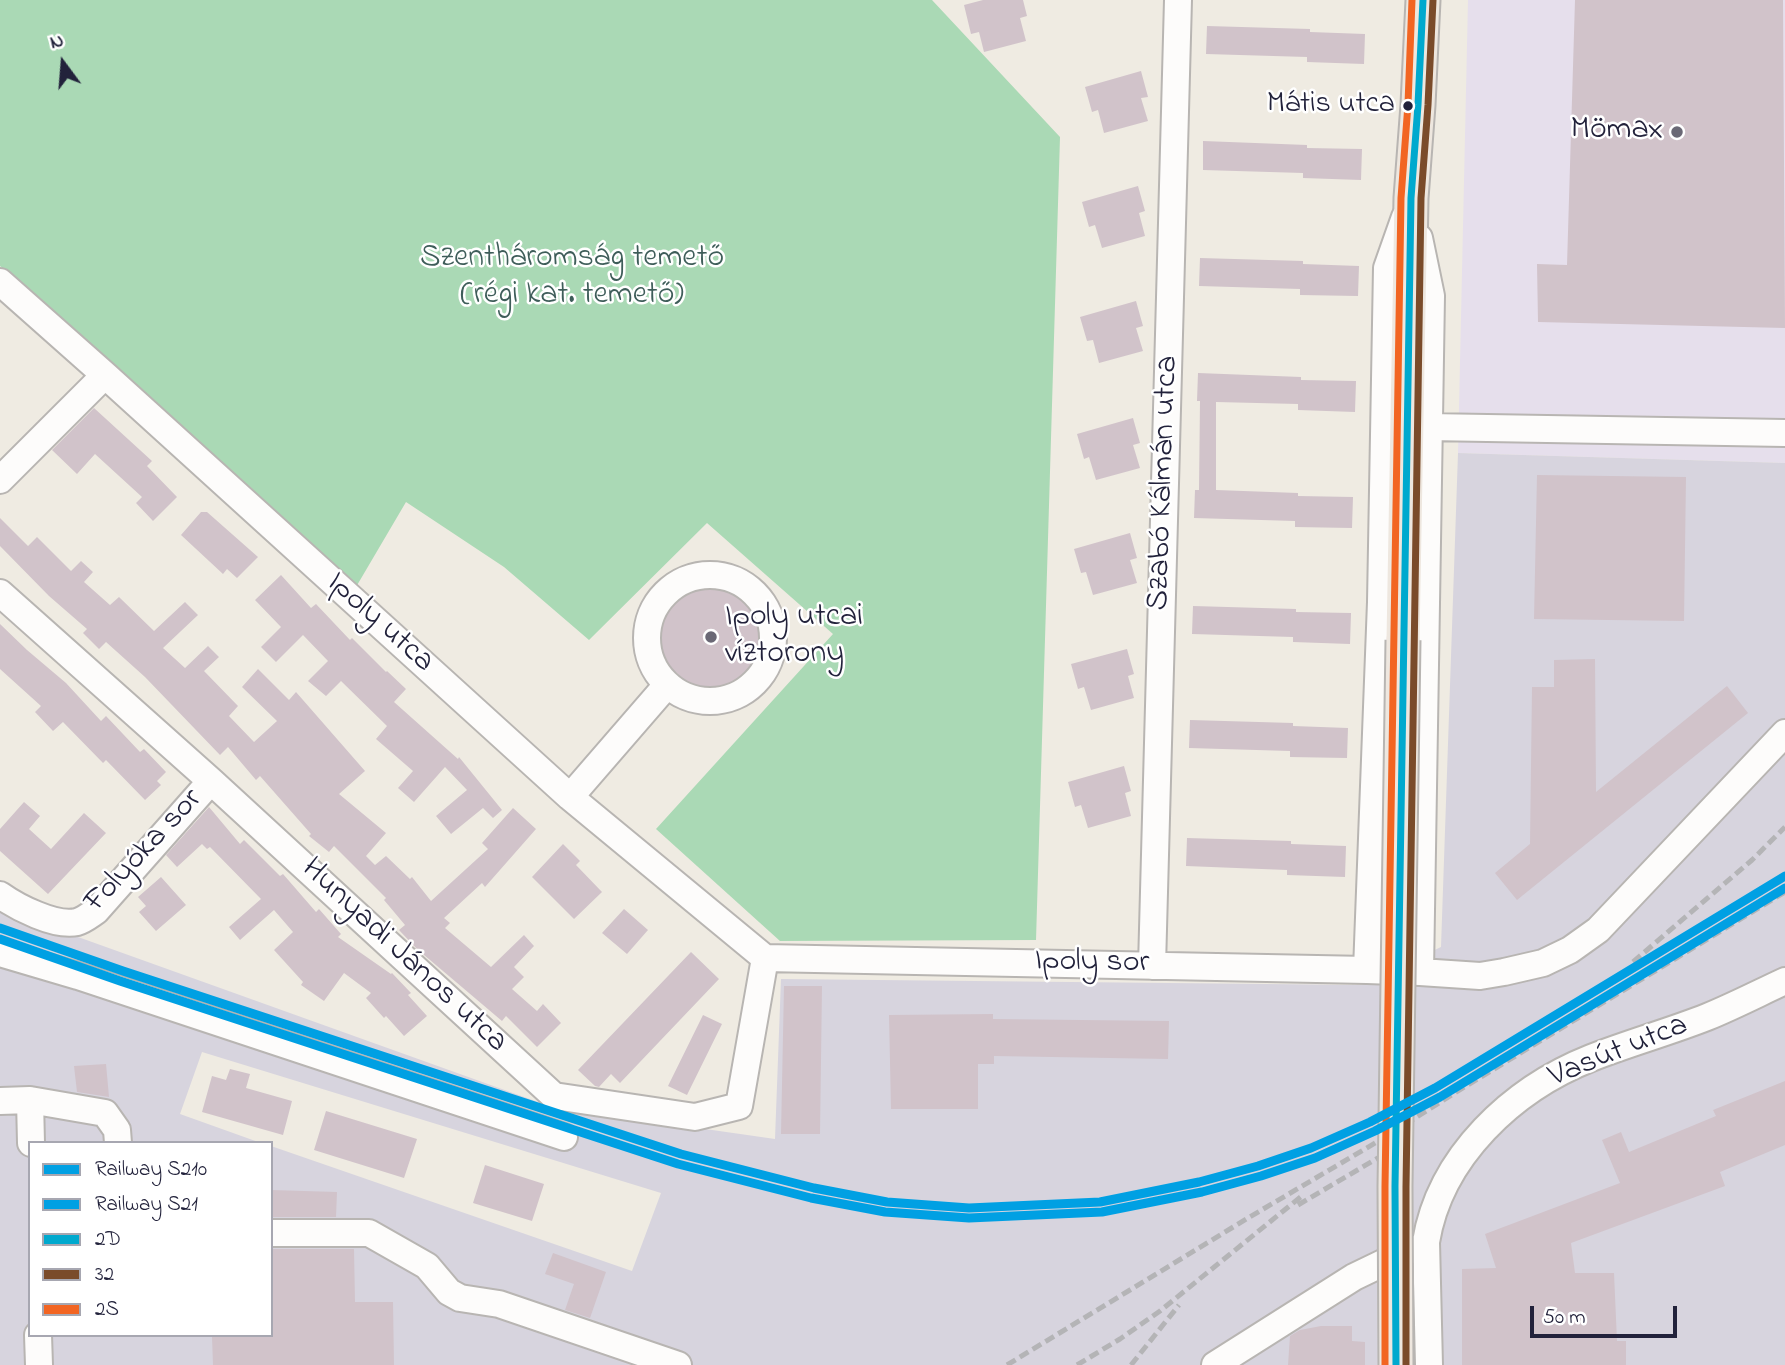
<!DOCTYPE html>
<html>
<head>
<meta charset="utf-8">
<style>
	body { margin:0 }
	#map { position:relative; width:1785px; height:1365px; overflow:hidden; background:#efebe2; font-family:"Indie Flower",sans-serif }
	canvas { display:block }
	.legend { position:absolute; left:28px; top:1141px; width:245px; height:196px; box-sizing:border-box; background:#fff; border:2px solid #a7a7b1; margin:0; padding:9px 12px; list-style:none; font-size:21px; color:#22223b }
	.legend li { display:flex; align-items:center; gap:14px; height:35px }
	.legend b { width:35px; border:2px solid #a7a7b1 }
	.north { position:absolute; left:28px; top:28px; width:70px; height:70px; -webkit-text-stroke:5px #fff; paint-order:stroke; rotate:344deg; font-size:19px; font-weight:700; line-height:28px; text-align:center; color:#22223b }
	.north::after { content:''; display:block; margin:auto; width:24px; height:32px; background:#22223b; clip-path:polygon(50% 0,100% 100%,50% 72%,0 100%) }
	.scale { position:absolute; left:1530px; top:1306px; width:147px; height:32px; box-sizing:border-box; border:4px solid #22223b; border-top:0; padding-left:9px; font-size:21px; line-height:24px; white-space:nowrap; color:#22223b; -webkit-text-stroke:5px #fff; paint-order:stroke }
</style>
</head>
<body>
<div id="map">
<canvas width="1785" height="1365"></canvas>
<ul class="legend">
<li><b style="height:9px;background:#00a0e3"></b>Railway S210</li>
<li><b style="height:9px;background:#00a0e3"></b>Railway S21</li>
<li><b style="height:9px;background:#00a9ce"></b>2D</li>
<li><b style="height:9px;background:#7a4b2a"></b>32</li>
<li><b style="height:9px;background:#f26522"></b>2S</li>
</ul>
<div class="north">N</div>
<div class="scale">50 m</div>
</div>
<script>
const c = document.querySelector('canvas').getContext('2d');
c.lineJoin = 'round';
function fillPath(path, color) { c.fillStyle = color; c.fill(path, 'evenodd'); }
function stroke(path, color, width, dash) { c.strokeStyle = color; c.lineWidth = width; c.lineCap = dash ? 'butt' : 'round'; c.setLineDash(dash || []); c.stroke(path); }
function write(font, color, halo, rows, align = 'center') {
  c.font = font + ' "Indie Flower",sans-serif'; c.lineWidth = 5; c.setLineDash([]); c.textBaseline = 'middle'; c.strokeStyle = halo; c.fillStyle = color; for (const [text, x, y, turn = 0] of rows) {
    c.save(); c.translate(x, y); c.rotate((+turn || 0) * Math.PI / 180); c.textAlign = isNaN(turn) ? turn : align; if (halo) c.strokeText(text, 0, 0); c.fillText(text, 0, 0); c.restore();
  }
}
fillPath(new Path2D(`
	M1468,0H1785V463L1458,453Z`), '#e6dfec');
fillPath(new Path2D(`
	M1458,453L1785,463V1365H0V909L552,1107L775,1139L781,979L1362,985L1441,947ZM202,1052L661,1193L632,1271L271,1146V1335H30V1143H261L180,1114Z`), '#d7d4de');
fillPath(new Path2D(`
	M0,0H932L1060,137L1036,940L780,941L656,829L833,634L707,523L589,640L504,567L406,502L356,587L0,266Z`), '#aad9b5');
fillPath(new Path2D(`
	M983,0H1023L1027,16L1020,18L1026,41L984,52L979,32L971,34L964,5Z
	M1575,0H1783L1785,328L1538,322L1537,264L1567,265Z
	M1207,26L1310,29V32L1365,34L1364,64L1307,62V57L1206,54Z
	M1141,71L1148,97L1141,98L1148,121L1104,133L1098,110L1092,112L1085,87Z
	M1203,141L1307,145V148L1362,149L1361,180L1303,178V173L1203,170Z
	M1138,186L1145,211L1139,213L1145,236L1102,248L1095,225L1089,227L1082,202Z
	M1200,258L1303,261V264L1359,266L1358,296L1300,295V289L1199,286Z
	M1136,301L1143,326L1136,328L1143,351L1099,363L1093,340L1087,341L1080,317Z
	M1198,373L1301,377V380L1356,381L1355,412L1298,410V404L1216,402V490L1298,493V496L1353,497L1352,528L1295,527V521L1194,518L1195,490H1199L1200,401H1197Z
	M94,408L152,461L147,466L177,497L153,521L136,503L142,497L95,454L77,474L52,450Z
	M1133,418L1140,443L1133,445L1140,468L1096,480L1089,457L1084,459L1077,434Z
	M1537,475L1686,477L1684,621L1534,619Z
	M201,512H207L258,557L237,578L227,569L223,574L181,535Z
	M0,518L28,546L37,537L71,571L81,561L93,572L84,582L110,605L119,597L154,631L185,602L198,615L163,648L185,668L208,646L219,657L204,671L238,706L229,716L254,742L277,721L242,687L258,669L289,700L296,692L365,771L339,794L386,833L366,856L375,865L386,856L410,879L412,877L431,901L488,849L482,843L513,808L536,829L485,887L482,883L444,918L450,923L445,928L491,967L524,935L534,946L514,967L524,977L512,989L537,1011L543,1004L561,1023L537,1047L506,1016L502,1021L417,949L399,930L405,925L384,900L386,898L334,846L329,852L309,836L311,834L260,776L256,780L228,747L220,755L145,677L106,642L99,649L83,633L87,629L49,596L0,546Z
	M1130,533L1137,558L1130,560L1137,583L1093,595L1086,572L1081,573L1074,549Z
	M281,575L311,608L316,604L350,640L352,638L386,672L387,671L406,689L394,702L458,759L459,757L502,810L493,818L483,808L451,834L436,816L467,790L445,767L414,802L398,788L413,771L376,739L387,726L341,681L326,696L308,681L328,661L303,635L276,662L261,647L281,627L255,600Z
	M707,580L731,584L750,596L758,605L763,616L767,638L762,661L748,679L738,686L716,693L693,691L682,686V679L677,673L671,670H665L659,660L654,636L655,624L659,613L674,594L695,583Z
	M1193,606L1296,609V612L1351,613L1350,644L1293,642V637L1192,634Z
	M0,624L27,650L66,683L101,721L106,716L140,752L144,749L166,772L157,781L161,785L145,800L106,760L103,763L63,722L53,731L35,712L41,706L0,669Z
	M1127,649L1134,674L1128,676L1134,698L1091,710L1084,687L1078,689L1071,664Z
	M1595,659L1596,792L1727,686L1748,713L1517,900L1495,873L1530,844L1532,687H1554V660Z
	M1190,720L1293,723V726L1348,728L1347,758L1290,757V751L1189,748Z
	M1124,766L1131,791L1125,793L1131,816L1088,828L1081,805L1075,807L1068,782Z
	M24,802L40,816L29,829L51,849L84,813L106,833L48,894L0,851V829Z
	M209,807L240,844L244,840L280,876L283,874L316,912L319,909L341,934L338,937L391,974L392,973L411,993L408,995L427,1016L404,1036L386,1016L384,1018L366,998L371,993L344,973L324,1001L301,985L303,982L274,950L293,932L274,910L240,940L229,927L261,899L210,847L207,849L202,844L177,867L166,855Z
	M1187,838L1291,841V844L1346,846L1345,877L1287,875V870L1186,866Z
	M563,844L580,861L576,865L602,892L574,919L532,877Z
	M161,877L186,905L156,931L139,912L146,906L138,897Z
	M624,909L648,930L627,954L602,933Z
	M691,952L719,979L620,1083L611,1074L599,1087L595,1086L578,1070Z
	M784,986H822L820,1134H781Z
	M993,1014V1019L1169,1021L1168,1059L994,1056V1064H978V1109H891L889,1015Z
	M703,1015L722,1024L687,1095L668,1086Z
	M106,1064L109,1097L77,1092L74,1066Z
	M230,1069L250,1074L246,1088L292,1101L283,1135L202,1112L212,1076L226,1080Z
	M1785,1081V1145L1720,1172L1725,1186L1571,1243L1575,1273H1614L1617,1341H1626V1365H1462V1269L1496,1268L1485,1234L1620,1183L1602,1140L1621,1132L1629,1152L1716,1116L1713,1110Z
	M326,1111L417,1139L404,1178L314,1150Z
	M485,1165L544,1184L532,1221L473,1203Z
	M271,1190L337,1192L336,1217H271Z
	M271,1249H354L355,1302H393L394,1365H213L212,1337L271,1335Z
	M553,1253L606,1272L590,1318L565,1310L574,1284L545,1274Z
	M1321,1326H1352V1341L1365,1342V1365H1288L1290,1336L1300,1330Z`), '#d1c3ca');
const minor = new Path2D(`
	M1419,238L1431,296L1420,972
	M0,282L105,375L570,797L765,958
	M1428,427L1785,433
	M0,480L105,375
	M647 638a63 63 0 1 1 126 0a63 63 0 1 1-126 0Z
	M0,593L211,781L554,1096L695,1117L739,1106L765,958
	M570,797L667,685
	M0,895C17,907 55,927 77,922C84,920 90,915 96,911L211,781
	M0,953L78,976L564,1137
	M765,958L1367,970L1420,972L1480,976L1504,972L1543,963L1570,950L1598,930L1785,733
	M1152,966L1178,0
	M1367,970L1381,602L1387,268L1405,217
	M30,1100L105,1113L117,1130L118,1143
	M0,1101L30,1100L31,1143
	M271,1233H369L427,1266L449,1292L460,1298L499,1304L678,1365
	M38,1335L39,1365
	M1215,1365L1354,1277L1412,1249
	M1429,1365L1426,1242C1440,1156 1513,1089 1591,1058C1629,1043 1669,1032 1707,1017C1734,1006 1759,993 1785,981`);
const major = new Path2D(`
	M1403,640L1411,198L1418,105L1423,0`);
stroke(minor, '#b8b5b2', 30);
stroke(major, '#b8b5b2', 37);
stroke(minor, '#fdfcfb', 26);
stroke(major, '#eee7df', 33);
stroke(new Path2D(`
	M1633,962L1752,860L1785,827
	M1298,1205L1388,1152
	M1007,1365L1248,1218L1387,1136L1453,1094L1785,892
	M1077,1365L1120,1339L1160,1311L1303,1195
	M1131,1365L1179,1305`), '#b4b4b6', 5, [10, 5]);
const majorBridge = new Path2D(`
	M1396,1365L1395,1186L1403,640`);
stroke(majorBridge, '#b8b5b2', 37, []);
stroke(majorBridge, '#eee7df', 33);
stroke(new Path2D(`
	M1396,1365L1395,1186L1411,198L1418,105L1423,0`), '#00a9ce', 7);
stroke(new Path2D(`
	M1406,1365V1186L1421,198L1428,105L1433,0`), '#7a4b2a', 7);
stroke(new Path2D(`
	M1385,1365V1186L1401,198L1408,104L1412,0`), '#f26522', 7);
stroke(new Path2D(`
	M0,928L123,971L681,1154L814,1188L887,1202L969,1208L1100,1202L1199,1182L1258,1166L1311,1148L1370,1122L1435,1088L1785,876`), '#00a0e3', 9);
stroke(new Path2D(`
	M0,939L120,981L678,1164L811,1198L885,1212L969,1218L1102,1212L1202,1192L1261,1176L1315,1158L1375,1131L1440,1097L1785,888`), '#00a0e3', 9);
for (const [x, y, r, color] of [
	[1408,106,6,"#22223b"],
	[1677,132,7,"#6a6875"],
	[711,637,7,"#6a6875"]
]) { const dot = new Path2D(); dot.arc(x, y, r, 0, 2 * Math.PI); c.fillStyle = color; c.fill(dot); stroke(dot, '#fff', 2.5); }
write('30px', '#22223b', '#fff', [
	["Mátis utca",1395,106]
], 'right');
write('32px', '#22223b', '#fff', [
	["Mömax",1663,132],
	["Ipoly utcai",725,619,"left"],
	["víztorony",725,656,"left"]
], 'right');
write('32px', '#3e5d59', '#fff', [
	["Szentháromság temető",572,260],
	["(régi kat. temető)",572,297]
]);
write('32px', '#22223b', '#fff', [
	["Szabó Kálmán utca",1165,483,-88],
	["Ipoly utca",379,624,42],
	["Folyóka sor",145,852,-47],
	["Hunyadi János utca",403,957,43],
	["Ipoly sor",1092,964,1],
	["Vasút utca",1619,1053,-22]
]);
</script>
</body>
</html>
